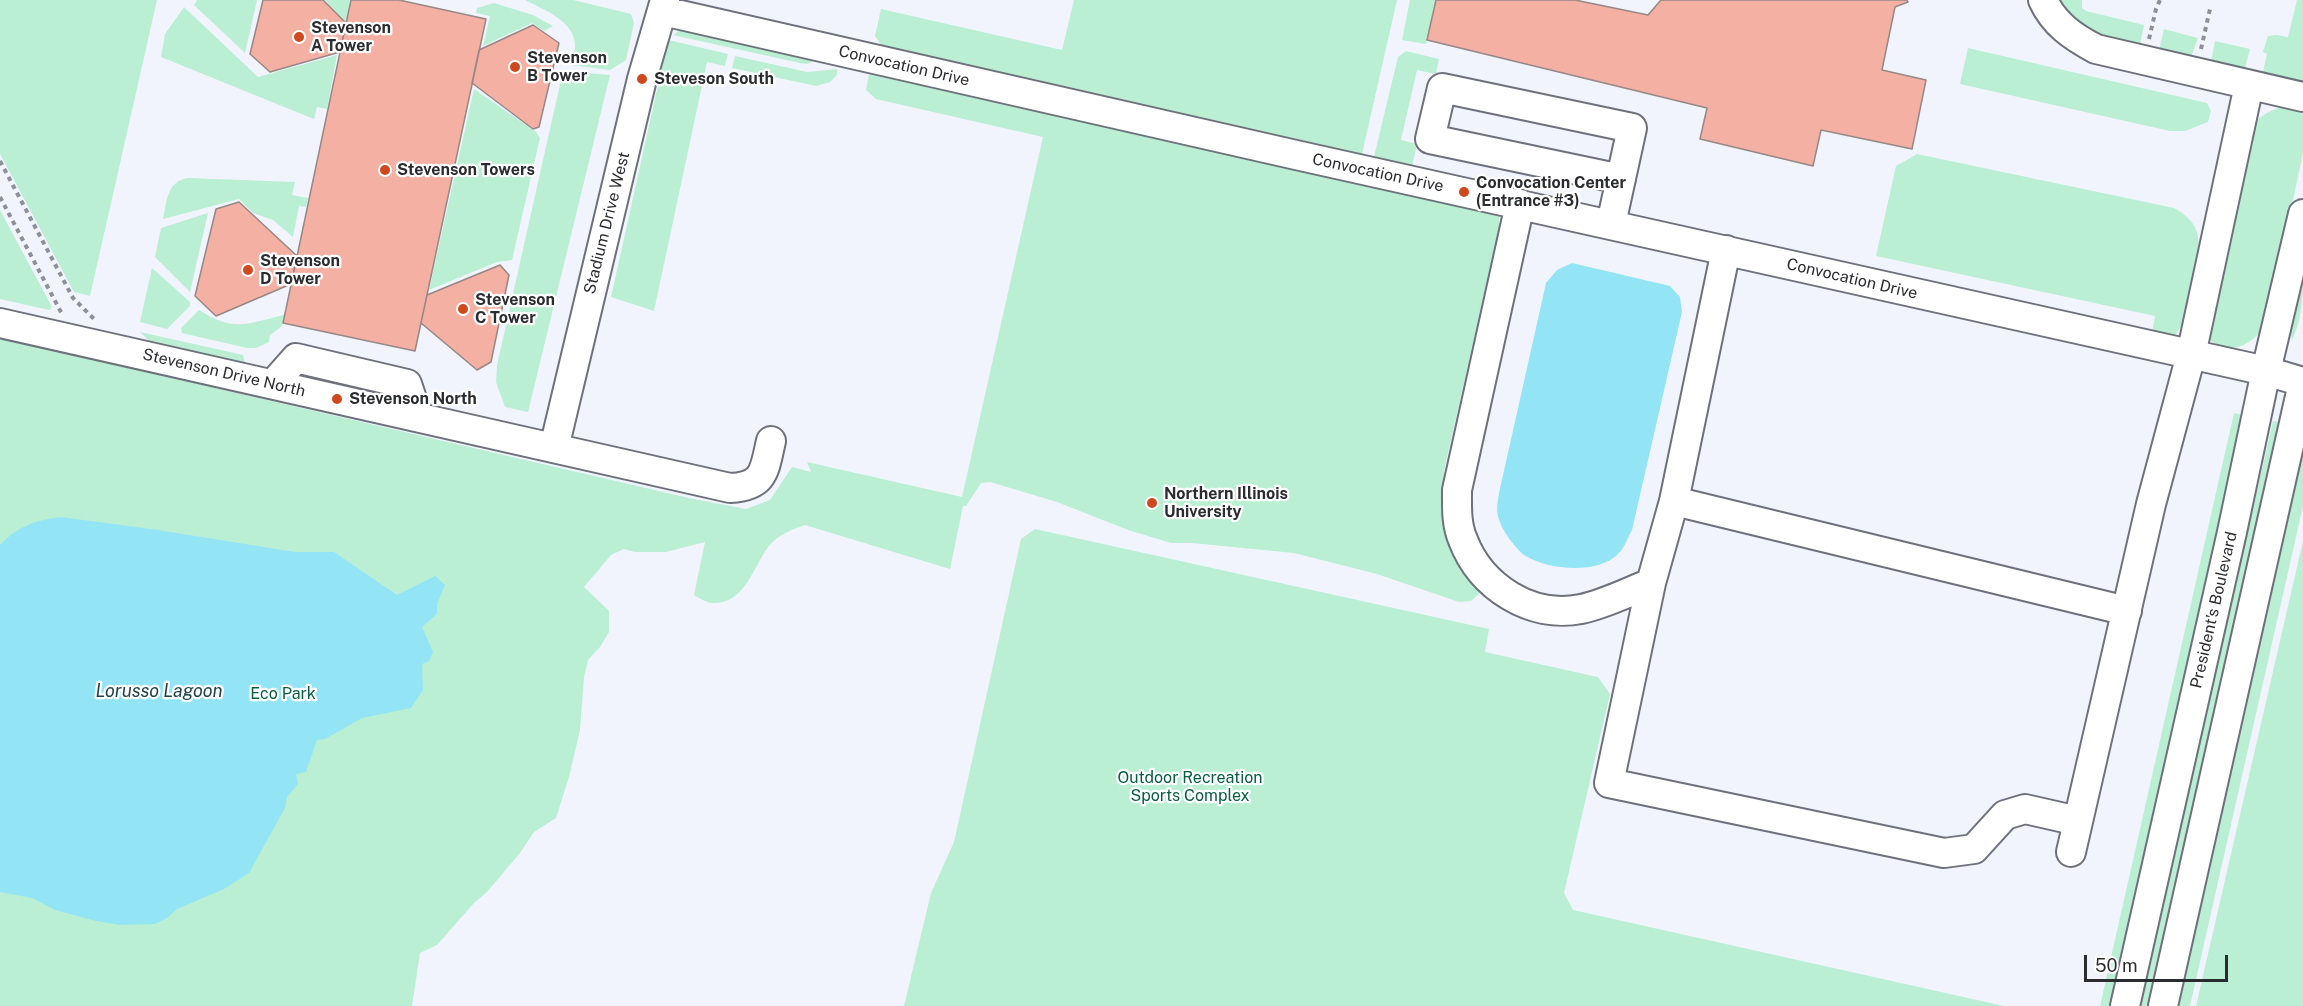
<!DOCTYPE html>
<html>
<head>
<meta charset="utf-8">
<style>
	body { margin:0 }
	#map { position:relative; width:2303px; height:1006px; overflow:hidden; background:#f1f4fd; font-family:"Public Sans",sans-serif }
	canvas { display:block }
	.scale { position:absolute; left:2084px; top:955px; width:144px; height:27px; box-sizing:border-box; border:3px solid #2b2c30; border-top:0; padding-left:8px; font-size:18px; line-height:21px; white-space:nowrap; color:#2b2c30; -webkit-text-stroke:4px #fff; paint-order:stroke }
</style>
</head>
<body>
<div id="map">
<canvas width="2303" height="1006"></canvas>
<div class="scale">50 m</div>
</div>
<script>
const c = document.querySelector('canvas').getContext('2d');
c.lineJoin = 'round';
function fillPath(path, color) { c.fillStyle = color; c.fill(path, 'evenodd'); }
function stroke(path, color, width, dash) { c.strokeStyle = color; c.lineWidth = width; c.lineCap = dash ? 'butt' : 'round'; c.setLineDash(dash || []); c.stroke(path); }
function write(font, color, halo, rows, align = 'center') {
  c.font = font + ' "Public Sans",sans-serif'; c.lineWidth = 4.5; c.setLineDash([]); c.textBaseline = 'middle'; c.strokeStyle = halo; c.fillStyle = color; for (const [text, x, y, turn = 0] of rows) {
    c.save(); c.translate(x, y); c.rotate((+turn || 0) * Math.PI / 180); c.textAlign = isNaN(turn) ? turn : align; if (halo) c.strokeText(text, 0, 0); c.fillText(text, 0, 0); c.restore();
  }
}
fillPath(new Path2D(`
	M0,0H157L90,296L74,292L0,154Z
	M197,0H257L245,53L194,5Z
	M325,0H350L346,22Z
	M525,0H573L631,14L634,23L626,60L610,70L571,65C572,59 575,52 575,46C575,21 544,10 525,0Z
	M1074,0H1397L1362,154L895,49L882,46L875,36L881,9L1062,50Z
	M1410,0H1436L1426,44L1402,40Z
	M2060,0H2082V8L2086,11L2144,25L2140,45C2106,37 2080,31 2060,0Z
	M2297,0H2303V81H2299L2263,72L2267,54L2263,52L2268,36L2277,35L2288,37Z
	M494,3L533,15L553,26L544,31L532,23L483,46L490,16L476,13L477,8Z
	M184,7L258,77L337,55L327,109L317,107L314,119L161,57L165,34Z
	M689,29L820,58L807,64L800,63L673,35L680,30Z
	M2164,29L2198,38L2191,57L2159,50Z
	M668,40L728,54L725,66L707,62L654,311L611,297Z
	M2215,41L2250,49L2245,68L2211,61Z
	M1968,48L2207,103L2211,111L2208,122L2185,131H2170L1960,84Z
	M1406,51L1439,59L1436,74L1417,70L1401,140L1417,144L1412,166L1404,168L1373,161L1398,57Z
	M735,56L807,72L837,69V75L830,82L816,86L732,68Z
	M563,71L610,75L528,412L505,407L496,382L497,365Z
	M869,74L1499,215V228L1445,466C1437,520 1442,552 1482,591L1471,601L1459,602L1377,574L1294,553L1192,543H1171L1128,530L1057,502L990,482L981,483L966,506H963L950,569L805,525C790,530 775,536 766,550C752,571 743,605 711,603C706,602 699,598 694,595L705,542L666,552H635L624,549L611,555L584,587L609,611V632L600,647L588,660L584,677L580,730L569,777L556,818L534,832L520,853L487,892L474,903L437,945L420,953L412,1006H0V338L689,498L746,509L770,500L792,467L811,472L807,462L962,497L1043,137L876,99L866,90Z
	M474,89L536,132L540,138L512,260L497,262L429,290Z
	M2284,107L2295,109L2303,114V153L2267,323C2252,347 2228,357 2206,337L2253,124C2262,115 2271,109 2284,107Z
	M1917,154L2174,208C2184,214 2193,220 2197,232C2203,252 2189,299 2185,321L2173,338L2152,333L2155,316L1876,256L1896,166Z
	M188,178L295,182L292,195L308,198L306,207L299,206L293,237L273,220L253,213L239,199L163,219C167,201 167,181 188,178Z
	M0,210L52,307L49,310L0,299Z
	M208,213L190,292L155,257L161,228Z
	M2303,266C2303,291 2303,319 2292,340L2290,329Z
	M152,268L190,302V306L167,329L140,322Z
	M199,310C234,332 246,324 284,315L282,326L270,335L269,342L256,348H247L182,333L181,328Z
	M140,332L243,355L245,363L149,341Z
	M2234,413L2246,416L2113,1006H2100Z
	M2273,421L2282,422L2153,1006H2140Z
	M2303,446V506L2190,1006H2178Z
	M1035,529L1489,629L1485,652L1598,677L1610,694L1564,893L1573,910L2004,1006H904L931,893L954,842L1021,539Z
	M2303,541V1006H2196Z`), '#baefd3');
fillPath(new Path2D(`
	M1572,263L1670,286L1680,297L1682,312L1632,530C1628,537 1624,549 1618,554C1597,575 1547,570 1524,555C1514,547 1501,529 1498,516C1496,509 1498,500 1499,493L1546,283L1557,270Z
	M61,517L158,530L295,552H334L397,595L435,576L445,585L437,604V614L422,627L433,652L429,661L422,664L423,690L411,708L362,718L325,739L317,740L306,772L296,774L298,784L287,797L285,808L249,873L224,889L177,909L167,918L155,924L120,925L96,921L55,910L32,898L0,892V545C18,526 36,520 61,517Z`), '#93e5f6');
const building = new Path2D(`
	M263,0H323L346,23L340,52L270,72L250,54Z
	M351,0H399L486,19L415,351L283,323Z
	M1436,0H1575L1648,15L1661,0H1907L1908,2L1895,7L1882,70L1926,80L1912,149L1821,130L1813,166L1700,139L1707,108L1427,40Z
	M533,25L559,43L539,127L533,129L472,83L479,50Z
	M239,202L297,256L291,284L216,316L195,296L216,209Z
	M500,265L509,275L491,362L477,370L421,323L427,295Z`);
fillPath(building, '#f5b0a4');
stroke(building, '#958886', 1.5);
const minor = new Path2D(`
	M2043,0C2054,24 2073,37 2096,49L2303,97
	M663,11L1296,155L2266,371L2303,382
	M1520,204L1457,490C1457,507 1456,524 1463,540C1481,587 1531,619 1581,609C1605,604 1628,592 1651,583
	M1611,224L1632,128L1442,88L1430,139L1621,179
	M1726,250L1674,501L2127,611
	M0,323L730,488C765,486 764,471 771,441
	M273,384L296,358L407,384L418,417
	M554,448L642,79L665,0
	M1674,501L1651,583L1609,783L1944,853L1974,849L2005,815L2025,809L2078,821
	M2071,852L2151,504L2191,355L2249,85
	M2125,1006L2232,532L2266,371L2303,214
	M2163,1006L2303,383`);
stroke(minor, '#6e717c', 32);
stroke(new Path2D(`
	M2149,39L2156,9L2160,0
	M2201,49L2210,9
	M0,161L73,298L96,321
	M0,197L62,314`), '#8e9097', 4, [4.5, 4.5]);
stroke(minor, '#fff', 28);
for (const [x, y, r, color] of [
	[299,37,6,"#d0481d"],
	[515,67,6,"#d0481d"],
	[642,79,6,"#d0481d"],
	[385,170,6,"#d0481d"],
	[1464,192,6,"#d0481d"],
	[248,270,6,"#d0481d"],
	[463,309,6,"#d0481d"],
	[337,399,6,"#d0481d"],
	[1152,503,6,"#d0481d"]
]) { const dot = new Path2D(); dot.arc(x, y, r, 0, 2 * Math.PI); c.fillStyle = color; c.fill(dot); stroke(dot, '#fff', 2); }
write('bold 16px', '#2b2c30', '#fff', [
	["Stevenson",311,28],
	["A Tower",311,46],
	["Stevenson",527,58],
	["B Tower",527,76],
	["Steveson South",654,79],
	["Stevenson Towers",397,170],
	["Convocation Center",1476,183],
	["(Entrance #3)",1476,201],
	["Stevenson",260,261],
	["D Tower",260,279],
	["Stevenson",475,300],
	["C Tower",475,318],
	["Stevenson North",349,399],
	["Northern Illinois",1164,494],
	["University",1164,512]
], 'left');
write('16px', '#2b2c30', '#fff', [
	["Convocation Drive",904,66,13],
	["Convocation Drive",1378,173,12],
	["Stadium Drive West",607,223,-76],
	["Convocation Drive",1852,279,13],
	["Stevenson Drive North",224,373,13],
	["President's Boulevard",2214,610,-77]
]);
write('16px', '#075e3f', '#fff', [
	["Eco Park",283,694],
	["Outdoor Recreation",1190,778],
	["Sports Complex",1190,796]
]);
write('italic 18px', '#1c434a', '#fff', [
	["Lorusso Lagoon",159,691]
]);
</script>
</body>
</html>
